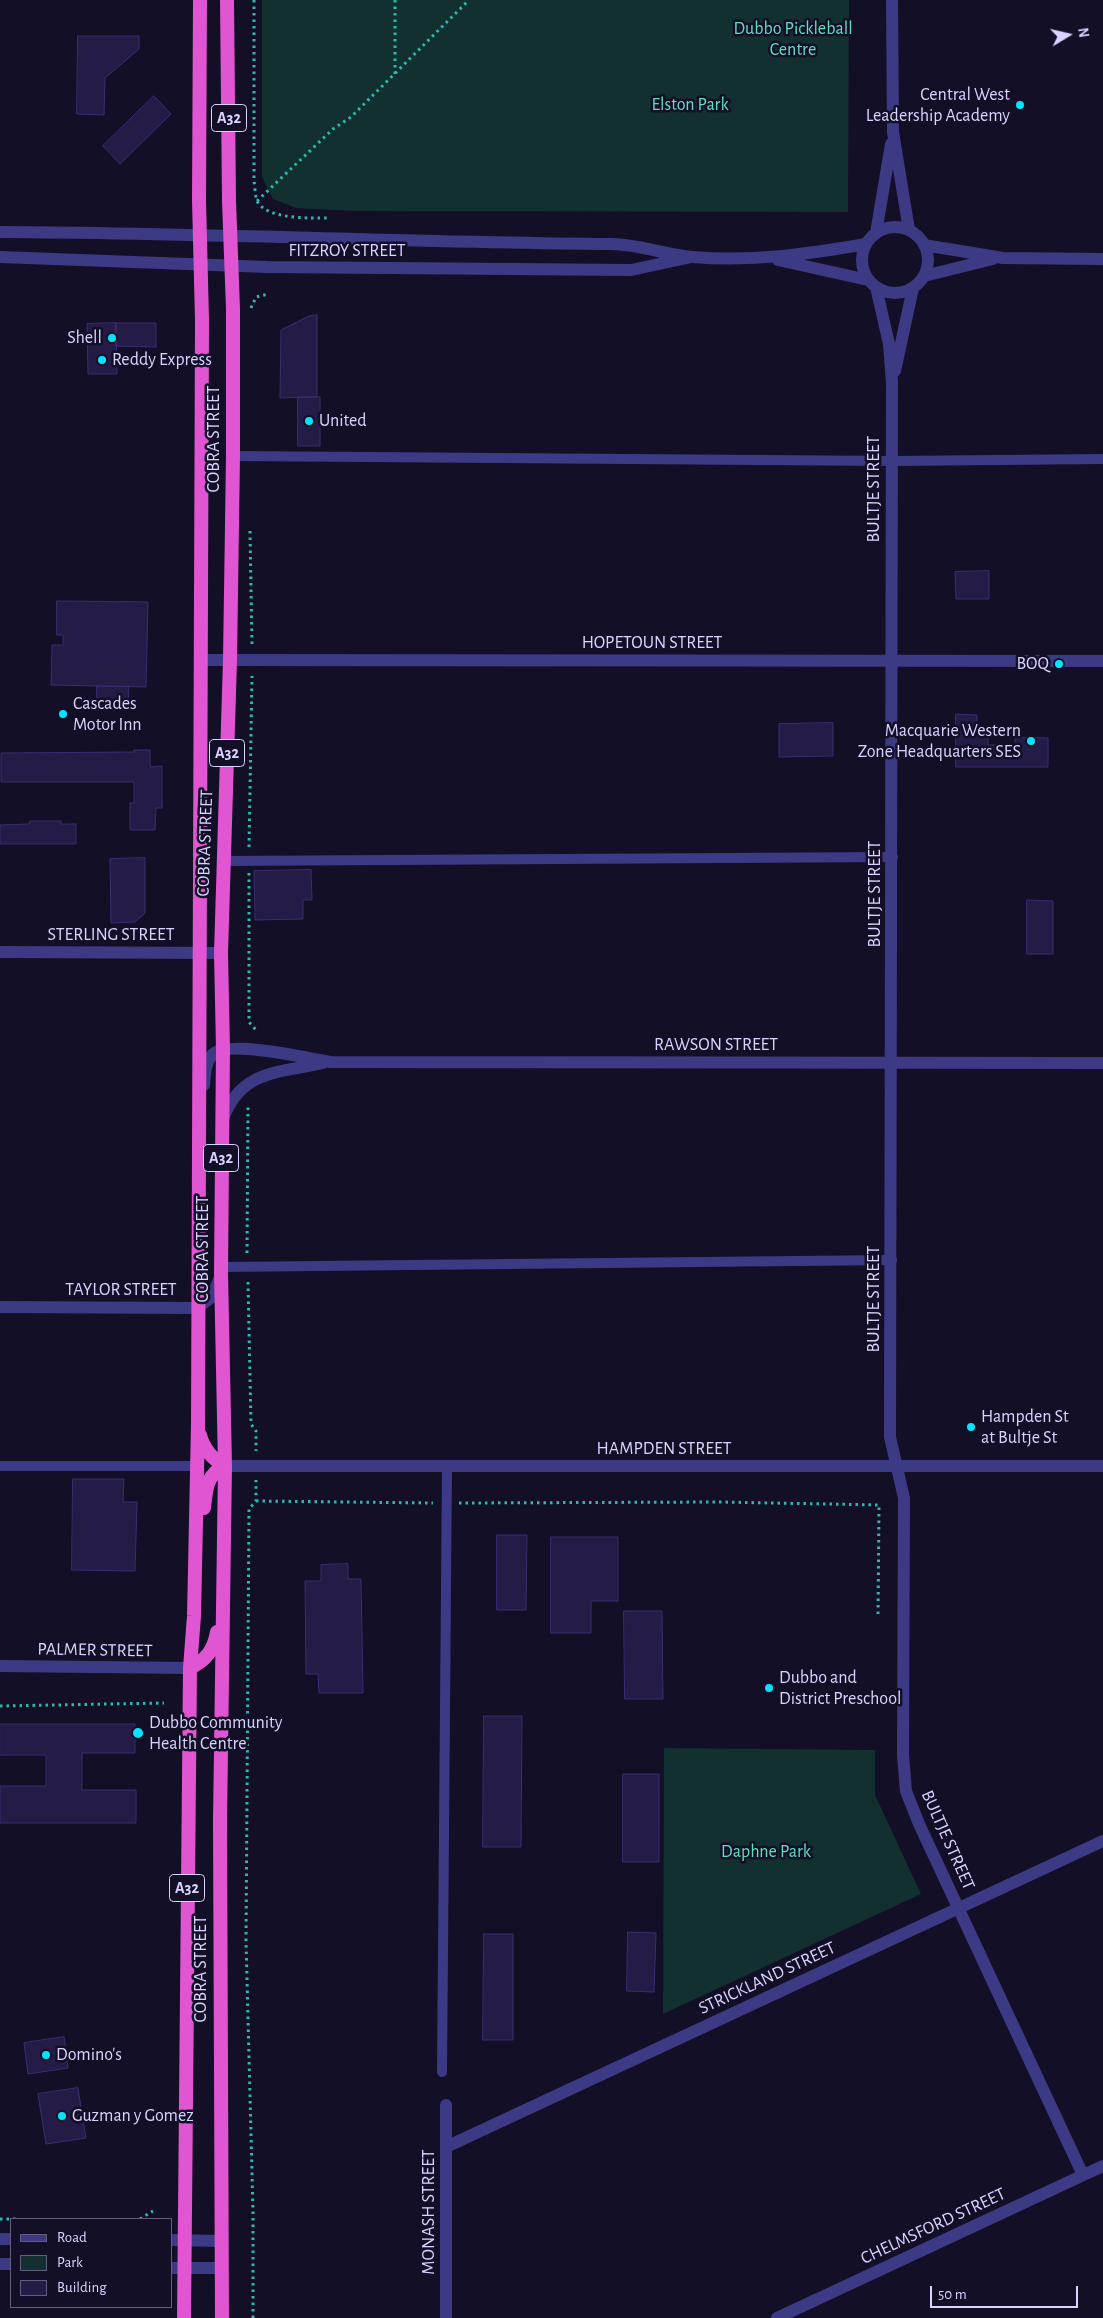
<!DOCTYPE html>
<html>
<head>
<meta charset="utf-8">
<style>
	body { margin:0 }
	#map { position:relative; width:1103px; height:2318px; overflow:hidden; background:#130f26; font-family:"Alegreya Sans",sans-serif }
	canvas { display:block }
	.legend { position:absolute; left:10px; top:2218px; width:162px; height:90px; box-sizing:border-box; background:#130f26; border:1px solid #625e7d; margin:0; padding:6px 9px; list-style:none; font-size:15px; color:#d9d4ff }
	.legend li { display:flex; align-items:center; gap:10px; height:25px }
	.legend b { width:25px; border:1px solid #625e7d }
	.north { position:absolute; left:1043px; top:10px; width:50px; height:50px; -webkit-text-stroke:4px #130f26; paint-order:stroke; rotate:81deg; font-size:14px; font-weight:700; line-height:20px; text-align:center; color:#d9d4ff }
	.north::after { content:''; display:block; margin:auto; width:18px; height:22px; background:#d9d4ff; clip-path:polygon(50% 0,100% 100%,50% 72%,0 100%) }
	.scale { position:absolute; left:930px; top:2286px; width:148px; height:22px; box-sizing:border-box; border:2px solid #d9d4ff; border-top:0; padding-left:6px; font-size:15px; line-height:18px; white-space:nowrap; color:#d9d4ff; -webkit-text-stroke:4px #130f26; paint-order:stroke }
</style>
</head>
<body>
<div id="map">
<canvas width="1103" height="2318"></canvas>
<ul class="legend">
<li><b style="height:6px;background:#3d3a85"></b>Road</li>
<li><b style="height:14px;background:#12302f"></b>Park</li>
<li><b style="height:14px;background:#241b47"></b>Building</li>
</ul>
<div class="north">N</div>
<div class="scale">50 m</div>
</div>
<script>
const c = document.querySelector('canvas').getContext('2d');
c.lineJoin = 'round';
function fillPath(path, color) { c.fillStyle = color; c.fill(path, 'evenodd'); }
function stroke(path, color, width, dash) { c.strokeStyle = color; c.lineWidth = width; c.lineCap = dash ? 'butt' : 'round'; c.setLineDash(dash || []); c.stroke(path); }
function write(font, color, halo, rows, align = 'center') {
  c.font = font + ' "Alegreya Sans",sans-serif'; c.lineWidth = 5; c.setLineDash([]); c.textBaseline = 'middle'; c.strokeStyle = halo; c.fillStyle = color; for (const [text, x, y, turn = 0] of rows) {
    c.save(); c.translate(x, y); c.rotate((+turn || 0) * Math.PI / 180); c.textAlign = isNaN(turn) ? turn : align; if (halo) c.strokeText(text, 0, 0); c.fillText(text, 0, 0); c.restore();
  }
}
fillPath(new Path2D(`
	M262,0H849L848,212L354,211L296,208L273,199L262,177Z
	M664,1748L875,1750V1795L921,1894L663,2014Z`), '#12302f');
const building = new Path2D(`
	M78,36H139V49L105,78L104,115L77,114Z
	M154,96L171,114L120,164L103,146Z
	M317,315V397L280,398L281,330L309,316Z
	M116,323L117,374H88L87,324Z
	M116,323H156V347L116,346Z
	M298,397H320V446H298Z
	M989,571V599H956L955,572Z
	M57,601L148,602L146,687L51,685L52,645H63V635H57Z
	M97,686H129L128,710H97Z
	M956,714L977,715V733H988V745H1015V737L1048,738V767H956Z
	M833,723V756L779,757V724Z
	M134,750H150V767L162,766V808H156L155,830H130V803H134V782H1V753L134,752Z
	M30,821H61V824H76V844H0V825L29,824Z
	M145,858V913L135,922L111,923L110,859Z
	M311,870L312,900H303V919L255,920L254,871Z
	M1027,900L1053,901V954H1027Z
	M73,1479H124L123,1502H137L135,1571L72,1570Z
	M497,1535H527L526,1610H497Z
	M551,1537H618V1601H591V1633H551Z
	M348,1564V1579H361L363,1693H319L318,1674H306L305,1581H321V1565Z
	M624,1611H662L663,1699H625Z
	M484,1716H522L521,1847H483Z
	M0,1724H135V1753H82V1790H136V1823H0V1786H46V1755H0Z
	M623,1774H659V1862H623Z
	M628,1932L656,1933L654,1992L627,1991Z
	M484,1934H513V2040H483Z
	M64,2037L68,2068L28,2074L24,2043Z
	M78,2088L86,2138L46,2144L38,2094Z`);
fillPath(building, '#241b47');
stroke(building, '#3b2d73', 1);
stroke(new Path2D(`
	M254,0V181C255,187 255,196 257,201C267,220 311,218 329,218
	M395,74V0
	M257,201L333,129L351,117L469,0
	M251,308L256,297L268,294
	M250,531L252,645
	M249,847L252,676
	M249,873V1022L256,1030
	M247,1253L248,1107
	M248,1282L251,1424L256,1431V1451
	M256,1501L433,1503
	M459,1503L720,1502L879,1505L878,1617
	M0,1706L164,1703
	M0,2219H17
	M140,2219L153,2211
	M253,2318V2212L246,1941L249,1509L256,1501V1480`), '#2fb8b0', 3, [2.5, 4]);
stroke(new Path2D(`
	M233,456L892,461L1103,459
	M223,861L893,857
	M221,1267L892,1260
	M0,1466H197
	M442,2072L447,1466`), '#3d3a85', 10);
stroke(new Path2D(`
	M200,660L1103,661
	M0,952L221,953
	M204,1085C205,1075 205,1063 212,1055C225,1039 309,1058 330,1062L1103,1063
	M223,1119C241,1070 278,1073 323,1063
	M0,1307L197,1308L212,1297L220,1277
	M225,1466H1103
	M446,2105V2318
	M446,2147L1103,1841
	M0,2239H11
	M171,2240L221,2241
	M0,2264H11
	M171,2268H222`), '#3d3a85', 12);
stroke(new Path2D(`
	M892,0L893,132L909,230
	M862 260a33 33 0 1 1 66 0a33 33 0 1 1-66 0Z
	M0,232C204,233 407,242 611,244C639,244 665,255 693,257C751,262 809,254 866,244
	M876,233L891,144
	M924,245L1003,258L1103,259
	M0,257L267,267L631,270L687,258
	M778,260L868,280
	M924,276L993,259
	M876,287L889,344L892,383L890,1437L904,1498L903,1755L906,1791L919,1824L1083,2175
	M895,371L913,288
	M0,1666L190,1668
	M777,2318L1103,2166`), '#3d3a85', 12);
stroke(new Path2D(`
	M200,1435C204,1450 212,1459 225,1466
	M204,1508C206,1491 206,1474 225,1466
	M190,1668C206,1660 214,1650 217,1632
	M184,2318L190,1668L194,1616L198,1425L202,320L199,200L200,0
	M222,2318L220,1821L225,1466L221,1272L223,1049L221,953L230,660L233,456V309L229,201L227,0`), '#e055d1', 14);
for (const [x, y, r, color] of [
	[1020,105,5,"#00e5ff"],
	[112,338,5,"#00e5ff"],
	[102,360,5,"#00e5ff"],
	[309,421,5,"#00e5ff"],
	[1059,664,5,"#00e5ff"],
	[63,714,5,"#00e5ff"],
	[1031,741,5,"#00e5ff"],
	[971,1427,5,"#00e5ff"],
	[769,1688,5,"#00e5ff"],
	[138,1733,6,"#00e5ff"],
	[46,2055,5,"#00e5ff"],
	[62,2116,5,"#00e5ff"]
]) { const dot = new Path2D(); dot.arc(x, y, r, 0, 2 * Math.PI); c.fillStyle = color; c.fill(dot); stroke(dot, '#130f26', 2); }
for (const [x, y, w] of [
	[229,118,35],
	[227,753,35],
	[221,1158,35],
	[187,1888,35]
]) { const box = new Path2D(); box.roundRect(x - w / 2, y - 13.5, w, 27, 4); c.fillStyle = '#130f26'; c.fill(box); stroke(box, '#d9d4ff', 1); }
write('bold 16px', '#d9d4ff', null, [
	["A32",229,118],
	["A32",227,753],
	["A32",221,1158],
	["A32",187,1888]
]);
write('18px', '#5fe0c0', '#130f26', [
	["Dubbo Pickleball",793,29],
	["Centre",793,50],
	["Elston Park",690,105],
	["Daphne Park",766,1852]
]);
write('18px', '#d9d4ff', '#130f26', [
	["Central West",1010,95,"right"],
	["Leadership Academy",1010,116,"right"],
	["Shell",102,338,"right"],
	["Reddy Express",112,360],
	["United",319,421],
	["BOQ",1049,664,"right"],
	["Cascades",73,704],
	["Motor Inn",73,725],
	["Macquarie Western",1021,731,"right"],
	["Zone Headquarters SES",1021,752,"right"],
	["Hampden St",981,1417],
	["at Bultje St",981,1438],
	["Dubbo and",779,1678],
	["District Preschool",779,1699],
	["Dubbo Community",149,1723],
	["Health Centre",149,1744],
	["Domino's",56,2055],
	["Guzman y Gomez",72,2116]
], 'left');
write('18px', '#d9d4ff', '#130f26', [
	["FITZROY STREET",347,251],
	["COBRA STREET",214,439,-90],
	["BULTJE STREET",874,489,-90],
	["HOPETOUN STREET",652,643],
	["COBRA STREET",205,843,-88],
	["BULTJE STREET",875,894,-90],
	["STERLING STREET",111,935],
	["RAWSON STREET",716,1045],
	["COBRA STREET",203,1249,-90],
	["TAYLOR STREET",121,1290],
	["BULTJE STREET",874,1299,-90],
	["HAMPDEN STREET",664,1449],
	["PALMER STREET",95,1650,1],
	["BULTJE STREET",948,1840,66],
	["COBRA STREET",201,1969,-90],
	["STRICKLAND STREET",767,1978,-25],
	["MONASH STREET",429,2212,-90],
	["CHELMSFORD STREET",933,2226,-25]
]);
</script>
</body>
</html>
